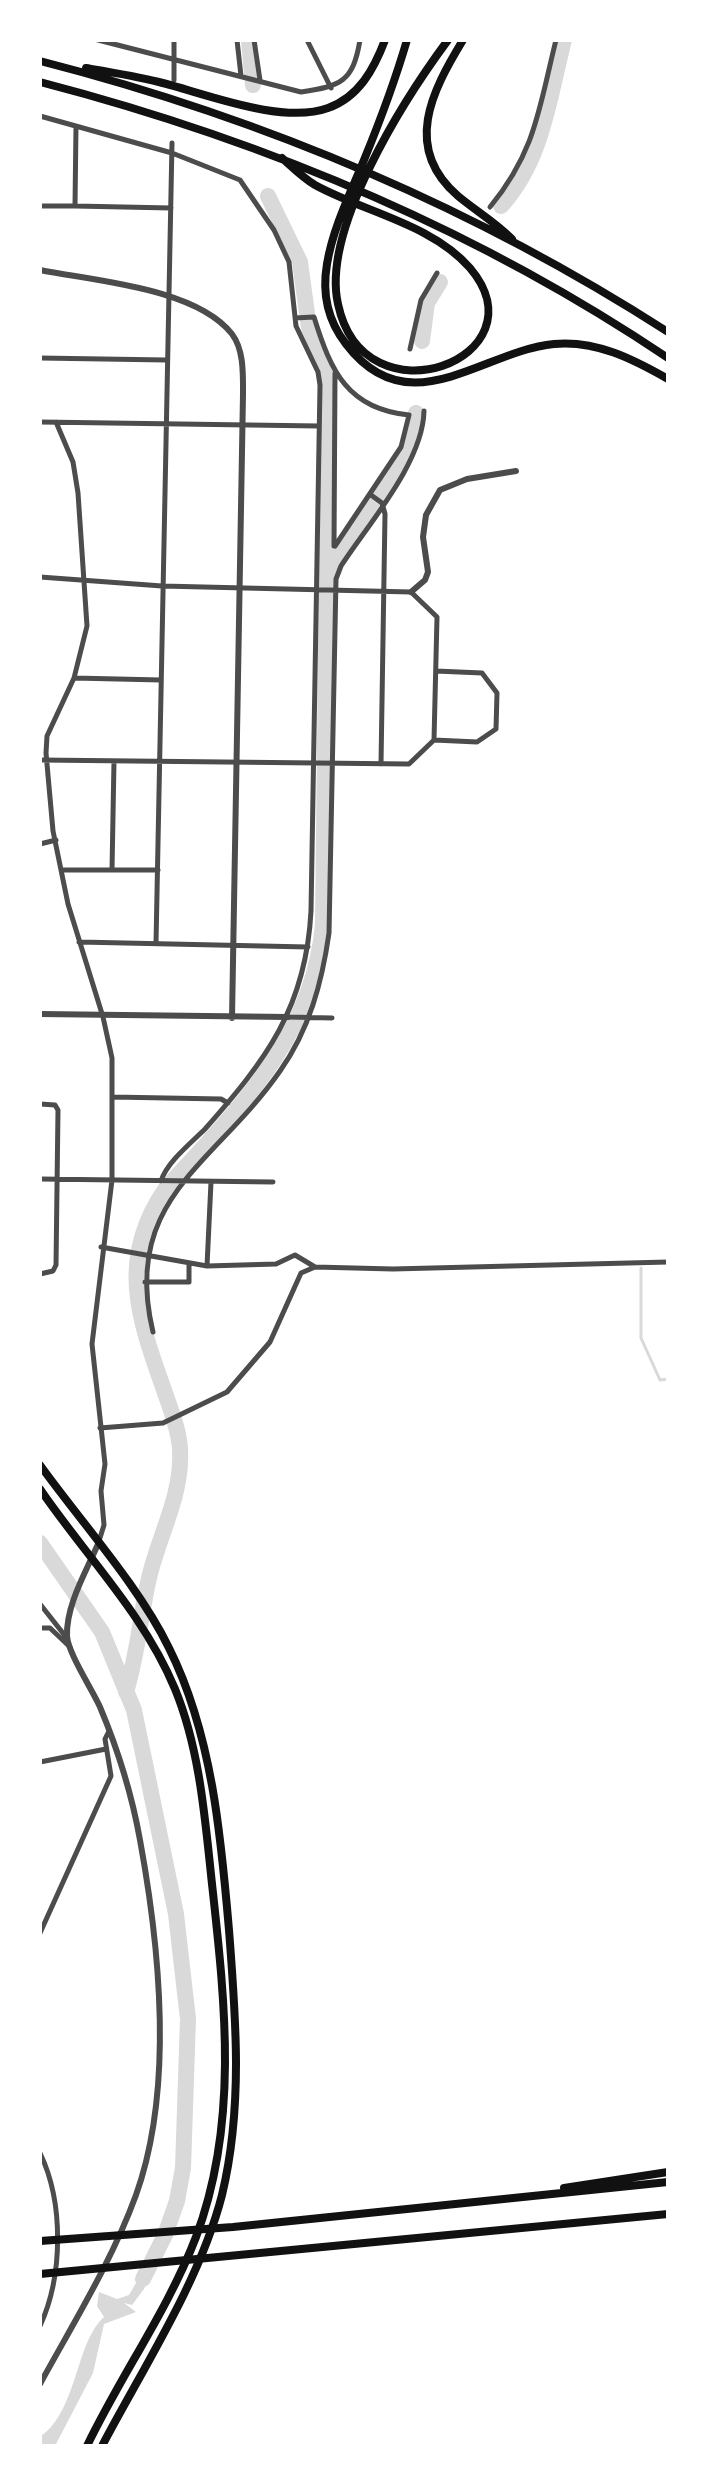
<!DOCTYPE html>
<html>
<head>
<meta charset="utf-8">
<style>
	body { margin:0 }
	#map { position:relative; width:708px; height:2486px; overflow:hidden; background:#fff; font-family:Quicksand,sans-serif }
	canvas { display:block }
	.frame { position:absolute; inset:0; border:42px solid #fff; pointer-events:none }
</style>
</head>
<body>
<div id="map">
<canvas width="708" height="2486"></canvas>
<div class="frame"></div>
</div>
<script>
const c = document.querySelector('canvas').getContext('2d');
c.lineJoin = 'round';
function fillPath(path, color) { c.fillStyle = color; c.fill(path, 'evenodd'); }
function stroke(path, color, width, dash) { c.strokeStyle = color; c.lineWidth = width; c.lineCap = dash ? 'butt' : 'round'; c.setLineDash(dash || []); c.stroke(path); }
fillPath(new Path2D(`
	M149,2260L152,2269L144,2289L132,2305L124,2303L136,2312L104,2324L93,2373L55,2446H40V2437C78,2410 75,2343 104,2317L97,2306L99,2292L117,2299L129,2295Z`), '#d9d9d9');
stroke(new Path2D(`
	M641,1268V1338L660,1380L668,1379`), '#d9d9d9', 3);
stroke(new Path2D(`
	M249,40L253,85
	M501,206C543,160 549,98 564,40
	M422,341L427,303L440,282
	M328,570L405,453L411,442L416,413
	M40,1543L102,1632L134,1710L176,1914L188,2019L183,2168L177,2201L165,2235L143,2279
	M126,1692C138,1653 140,1617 149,1578C159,1535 183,1494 180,1449C179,1429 170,1408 164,1390C138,1317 117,1258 166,1188C239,1108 312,1038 323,925L329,378L309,328L300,262L268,196`), '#d9d9d9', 16);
stroke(new Path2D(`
	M98,40L301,92C341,86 353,82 360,40
	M174,40V80
	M237,40L241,76
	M254,40L260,80
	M307,40L331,88
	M40,116L172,153L240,180L274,230L289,262L296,326L318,372L320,385L311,911C306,1008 266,1060 205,1129C191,1143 167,1162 161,1181
	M76,126L75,206L171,208
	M40,206H75
	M490,207C536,151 539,108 556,40
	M295,318L314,317C331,372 348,409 409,415L401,447L335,546
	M410,349L421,300L437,273
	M40,358L166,360
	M40,422L319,426
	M56,422L73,462L78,493L87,626L74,678L47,736L46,753L53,831L68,904L103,1017L112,1058V1180L92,1344L105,1464L101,1491L104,1525L99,1541
	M371,495L382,503L385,514L381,764
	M334,546L335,373
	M40,577L162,586L411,592L437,617L434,740L409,764L40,760
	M74,678L161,680
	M434,740L477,742L496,729L497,693L482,673L436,671
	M40,844L56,840
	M63,870H158
	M112,870L114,761
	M79,942L308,947
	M156,943L172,143
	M288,1017L332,1018
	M112,1097L221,1099L228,1103
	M40,1104L55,1105L58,1110L56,1265L53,1271L40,1274
	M40,1179L273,1182
	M101,1247L207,1266L276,1264L295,1255L315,1267
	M207,1266L211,1182
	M145,1282H189V1264
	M153,1332C121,1198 215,1165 280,1071C309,1030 322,983 329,933L336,579L341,566C369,523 423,462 424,411
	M100,1428L163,1423L227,1392L270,1342L301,1273L315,1267L393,1269L668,1262
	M40,1604L66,1637
	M40,1628H50L70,1647
	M40,1762L106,1749
	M40,1933L111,1776L105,1739L109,1731
	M40,2153C64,2203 63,2276 40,2326`), '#4c4c4c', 5);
stroke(new Path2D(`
	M40,270C95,281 196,288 232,334C244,350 243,374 243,394L232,1018
	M411,592L425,580L428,572L423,537L426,515L440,490L467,479L516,471
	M40,1014L288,1017
	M40,2384C74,2322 112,2261 136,2195C174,2089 160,1949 140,1840C132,1795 118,1750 100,1707C92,1689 68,1653 67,1636C66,1605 86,1572 98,1544`), '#4c4c4c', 6);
stroke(new Path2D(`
	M40,1465C81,1522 139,1586 169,1648C212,1734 221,1836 229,1930C236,2019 243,2108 222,2195C200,2281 143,2368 102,2446
	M40,1489C85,1555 144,1614 175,1689C200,1750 205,1819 212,1884C225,2002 239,2123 196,2237C168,2310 121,2375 87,2446`), '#111', 8);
stroke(new Path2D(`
	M407,40C395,81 380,121 364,160C350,194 333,228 327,264C322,293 328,321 346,344C409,427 482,351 554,344C596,340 633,359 668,379
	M463,40C432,91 402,148 458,196C476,211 495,222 512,239
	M40,61C262,118 475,208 668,332
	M86,68C110,72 135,76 159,82C204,93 282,125 328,108C359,97 374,69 385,40
	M40,82C263,140 476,229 668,358
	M282,158C292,167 303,178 315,185C364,212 432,224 470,268C546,358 364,427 338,304C321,229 405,98 448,40
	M564,2188L668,2172
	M40,2241L233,2227L668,2182
	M40,2274L668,2214`), '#111', 8);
</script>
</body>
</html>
